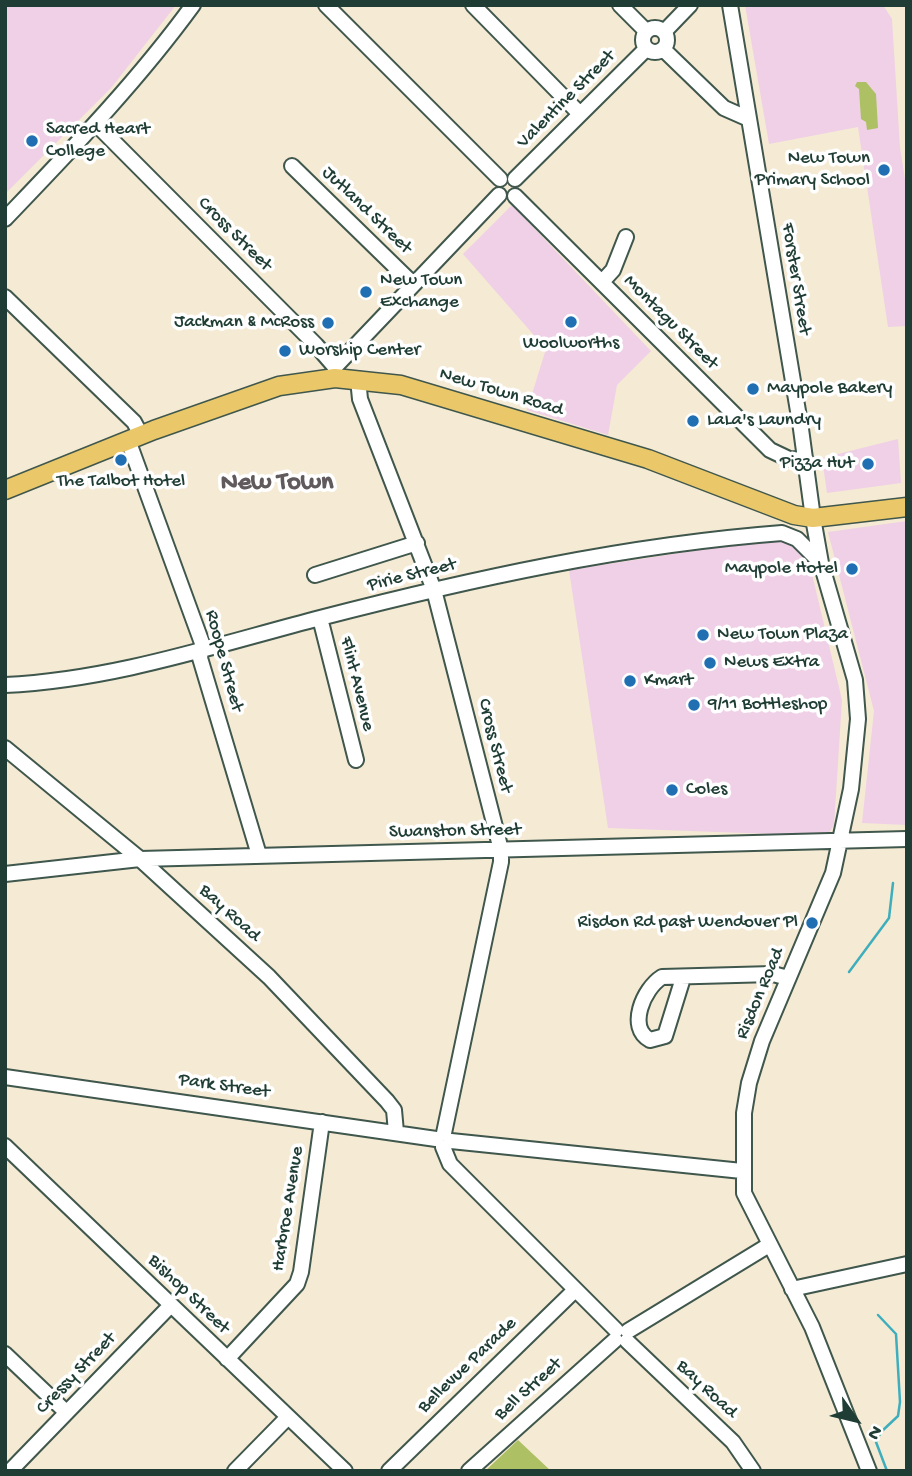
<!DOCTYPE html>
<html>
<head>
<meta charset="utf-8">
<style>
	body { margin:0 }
	#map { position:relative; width:912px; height:1476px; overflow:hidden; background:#f5ead4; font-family:"Gochi Hand",sans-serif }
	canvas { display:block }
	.frame { position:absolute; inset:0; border:7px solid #1f3d34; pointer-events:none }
	.north { position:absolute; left:821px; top:1385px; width:70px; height:70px; -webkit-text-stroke:5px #fff; paint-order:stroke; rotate:124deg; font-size:19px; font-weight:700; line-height:28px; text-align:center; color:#1f3d34 }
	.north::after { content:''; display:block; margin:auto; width:24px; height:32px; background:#1f3d34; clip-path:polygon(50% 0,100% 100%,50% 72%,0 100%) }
</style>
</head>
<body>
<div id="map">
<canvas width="912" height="1476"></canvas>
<div class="frame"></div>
<div class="north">N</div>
</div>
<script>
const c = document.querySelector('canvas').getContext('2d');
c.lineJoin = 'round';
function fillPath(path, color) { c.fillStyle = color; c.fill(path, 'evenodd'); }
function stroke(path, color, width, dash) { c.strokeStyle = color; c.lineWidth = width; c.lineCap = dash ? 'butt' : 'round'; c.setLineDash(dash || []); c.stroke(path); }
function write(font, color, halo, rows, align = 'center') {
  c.font = font + ' "Gochi Hand",sans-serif'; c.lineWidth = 7; c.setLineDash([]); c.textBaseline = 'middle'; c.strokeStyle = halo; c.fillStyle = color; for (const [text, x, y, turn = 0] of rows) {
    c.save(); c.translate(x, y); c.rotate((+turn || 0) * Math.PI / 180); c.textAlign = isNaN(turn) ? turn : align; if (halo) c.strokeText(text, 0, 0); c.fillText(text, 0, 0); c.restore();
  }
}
fillPath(new Path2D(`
	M5,5H176L111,88L5,194Z
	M745,5H883L892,19L900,148L907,192V326L888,327L858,127L769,144Z
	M512,205L651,351L617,385L608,435L527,410L546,349L463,254Z
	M898,439L901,483L827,493L822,458Z
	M907,521V825L862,823L874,711L828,532Z
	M778,538L794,543L807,553L842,700L834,825L827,836L608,828L569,570Z`), '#efd0e6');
fillPath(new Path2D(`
	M857,82H866L876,94L878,128L867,130L866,122L861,119L859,89L855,86Z
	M518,1440L551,1471H485Z`), '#adc064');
stroke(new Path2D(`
	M849,972L889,918L893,883
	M878,1315L896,1334L900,1402L898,1416L881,1432L876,1442L887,1471`), '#3faebc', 2.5);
const minor = new Path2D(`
	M326,5L500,179
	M473,5L580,114
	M620,5L646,31
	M730,5L801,429L813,518L821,563L855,680L858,719L851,789L833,873L762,1041L749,1083L744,1113V1193L812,1327L869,1471
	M643 40a12 12 0 1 1 24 0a12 12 0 1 1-24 0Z
	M664,32L690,5
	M663,49L724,108L749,119
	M96,124L316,345L335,367V378
	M292,166L413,284
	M515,179L646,49
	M515,196L770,450L789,459L806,460
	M5,219C71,150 137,82 193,5
	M602,282L613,270L626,237
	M5,297L134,422L141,435
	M335,367L499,195
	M358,379L360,399L434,590L501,850V862L444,1133
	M128,440L202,643L200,658L259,855
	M315,575L417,543
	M320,618L356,760
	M5,685C113,680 216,645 320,618C471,579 625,545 782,533L797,539L820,562
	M5,748L140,859L269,977L387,1101L394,1110L396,1132
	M5,874L140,859L907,839
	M683,978L665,1036L650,1040C627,1028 643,989 662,977L773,974L788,978
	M5,1077L436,1139
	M451,1141L742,1171
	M5,1146L345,1471
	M443,1147L450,1164L616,1330
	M792,1289L907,1264
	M628,1331L769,1245
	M627,1341L733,1442L753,1471
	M5,1354L66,1412
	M227,1359L297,1284L301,1272L322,1122
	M10,1471L171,1305
	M235,1471L288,1417
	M389,1471L575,1290
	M469,1471L615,1340`);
const major = new Path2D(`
	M5,490L154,430L279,386L335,378L401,385L648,459L794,515L813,518L907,507`);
stroke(minor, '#3f574c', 18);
stroke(major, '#3f574c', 21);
stroke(minor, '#fff', 14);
stroke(major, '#eac769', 18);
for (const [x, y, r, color] of [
	[32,141,7,"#1f6fb2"],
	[884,170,7,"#1f6fb2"],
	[366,292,7,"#1f6fb2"],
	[571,322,7,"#1f6fb2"],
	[328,323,7,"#1f6fb2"],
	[285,351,7,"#1f6fb2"],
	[753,389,7,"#1f6fb2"],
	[693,421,7,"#1f6fb2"],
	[121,460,7,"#1f6fb2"],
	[868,464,7,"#1f6fb2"],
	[852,569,7,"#1f6fb2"],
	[703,635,7,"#1f6fb2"],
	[710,663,7,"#1f6fb2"],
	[630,681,7,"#1f6fb2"],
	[694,705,7,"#1f6fb2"],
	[672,790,7,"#1f6fb2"],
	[812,923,7,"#1f6fb2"]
]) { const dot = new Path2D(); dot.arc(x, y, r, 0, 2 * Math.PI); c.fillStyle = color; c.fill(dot); stroke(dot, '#fff', 2.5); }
write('19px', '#1f3d34', '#fff', [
	["Valentine Street",567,100,-45],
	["Jutland Street",366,211,44],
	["Cross Street",234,235,45],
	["Forster Street",795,279,81],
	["Montagu Street",670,323,45],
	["New Town Road",501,393,17],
	["Pirie Street",412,576,-14],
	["Roope Street",223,661,75],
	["Flint Avenue",356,684,76],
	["Cross Street",494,746,76],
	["Swanston Street",455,832,-1],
	["Bay Road",229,914,42],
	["Risdon Road",761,994,-67],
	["Park Street",224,1087,8],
	["Harbroe Avenue",289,1209,-81],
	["Bishop Street",188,1295,44],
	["Bellevue Parade",468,1366,-44],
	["Cressy Street",77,1374,-46],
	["Bell Street",529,1390,-42],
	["Bay Road",706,1390,43]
]);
write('19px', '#1f3d34', '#fff', [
	["Sacred Heart",46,130],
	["College",46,152],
	["New Town",870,159,"right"],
	["Primary School",870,181,"right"],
	["New Town",380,281],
	["Exchange",380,303],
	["Jackman & McRoss",314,323,"right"],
	["Woolworths",571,344,"center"],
	["Worship Center",299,351],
	["Maypole Bakery",767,389],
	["LaLa's Laundry",707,421],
	["Pizza Hut",854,464,"right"],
	["The Talbot Hotel",121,482,"center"],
	["Maypole Hotel",838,569,"right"],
	["New Town Plaza",717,635],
	["News Extra",724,663],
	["Kmart",644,681],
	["9/11 Bottleshop",708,705],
	["Coles",686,790],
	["Risdon Rd past Wendover Pl",798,923,"right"]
], 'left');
write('bold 26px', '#605a5c', '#fff', [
	["New Town",277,484]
]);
</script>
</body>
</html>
